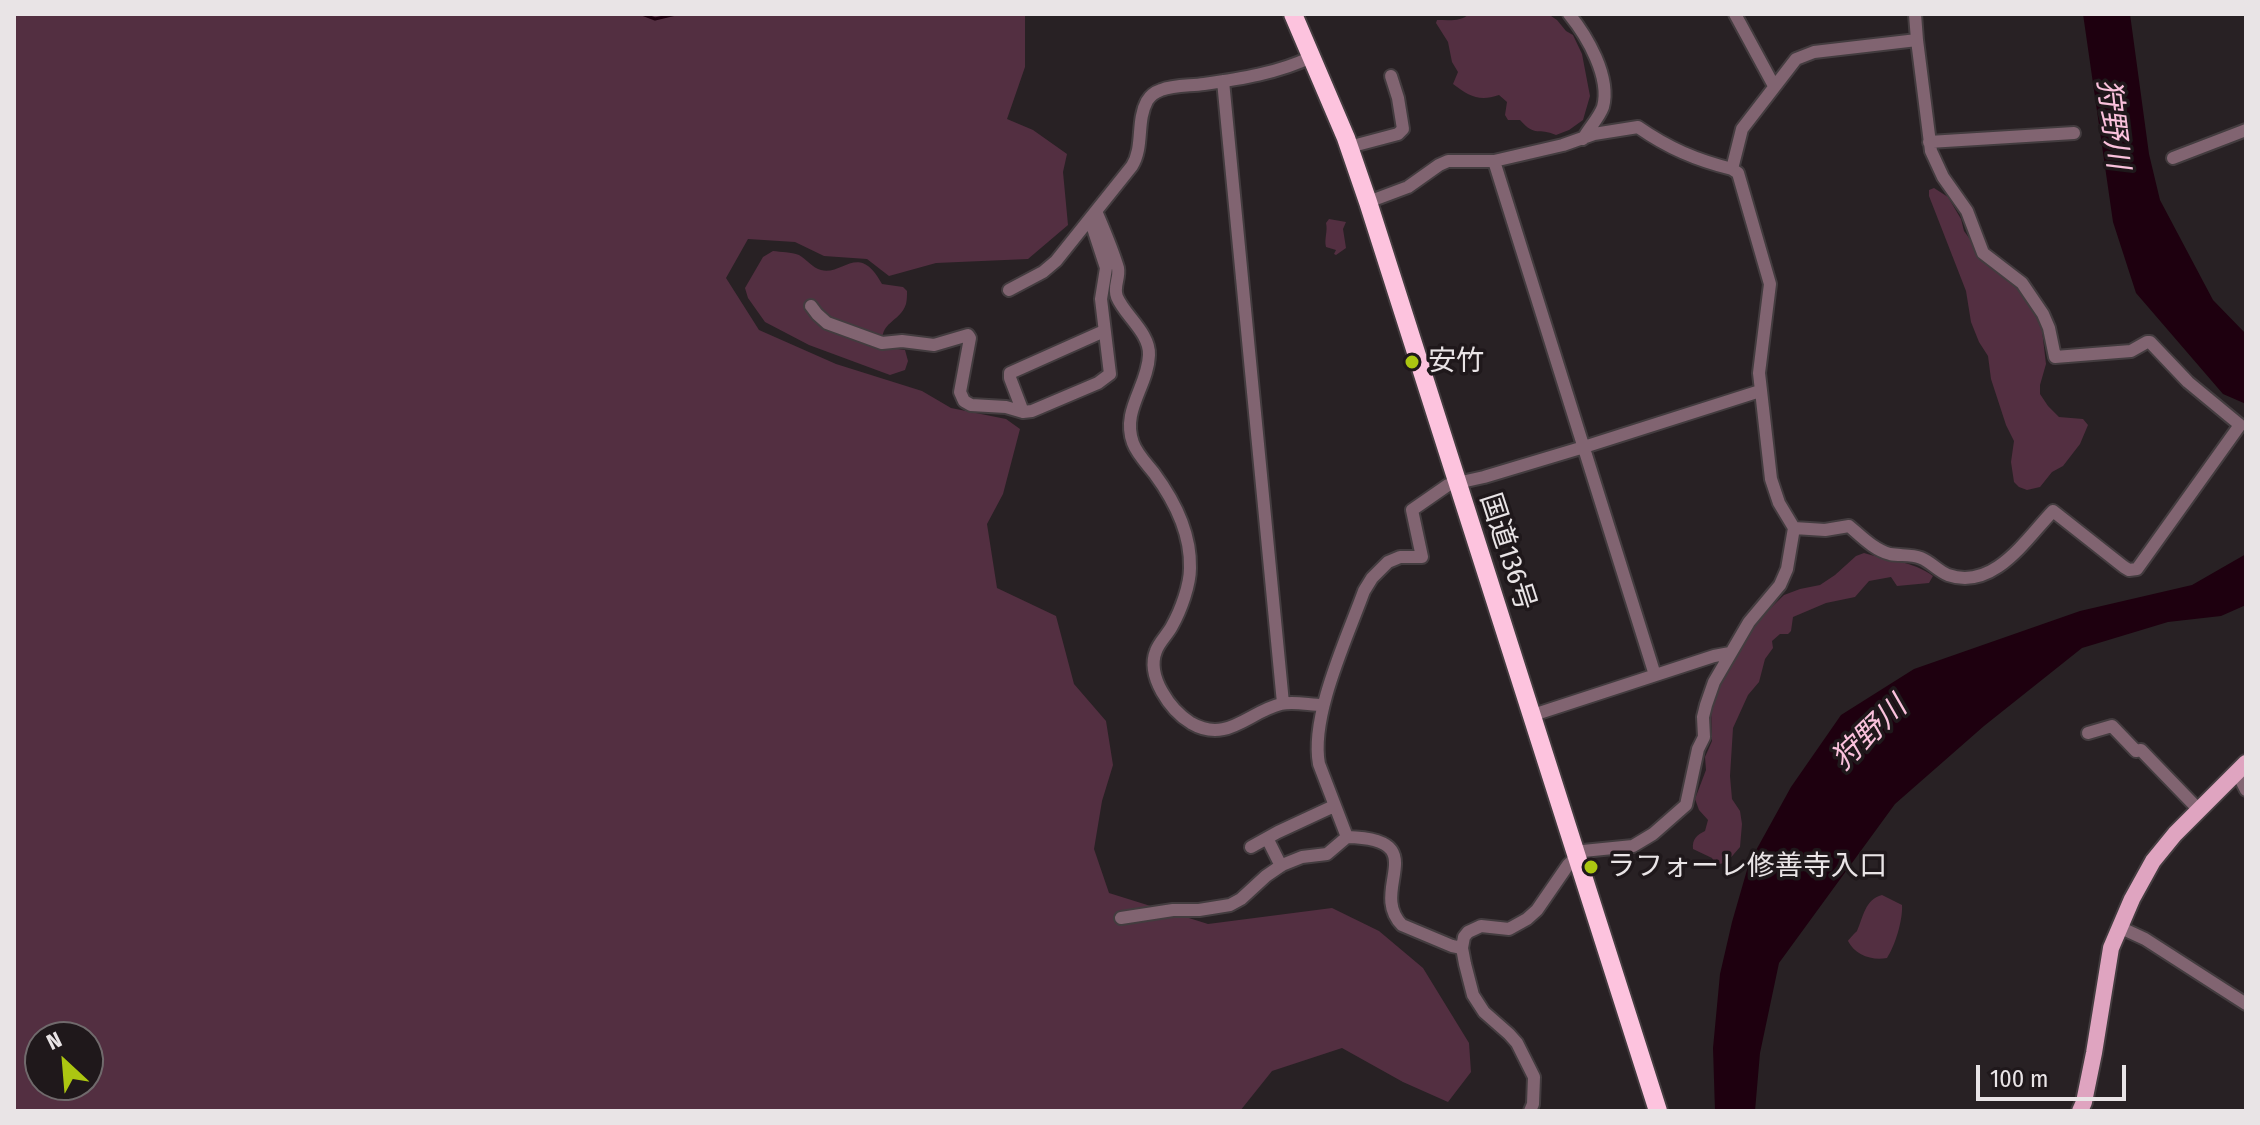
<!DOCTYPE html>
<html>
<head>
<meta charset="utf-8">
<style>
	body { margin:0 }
	#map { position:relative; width:2260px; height:1125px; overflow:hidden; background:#282124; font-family:"Fira Sans Condensed",sans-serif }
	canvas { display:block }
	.frame { position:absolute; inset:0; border:16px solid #e9e4e6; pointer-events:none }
	.north { position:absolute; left:24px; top:1021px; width:80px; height:80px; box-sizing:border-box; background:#1f181b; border:2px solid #706a6c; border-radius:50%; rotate:334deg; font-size:22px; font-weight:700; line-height:32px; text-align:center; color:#e9e4e6 }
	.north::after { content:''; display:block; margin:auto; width:28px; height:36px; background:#acc611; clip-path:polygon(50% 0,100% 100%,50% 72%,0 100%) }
	.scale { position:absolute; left:1976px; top:1065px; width:150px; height:36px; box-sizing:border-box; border:4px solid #e9e4e6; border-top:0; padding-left:10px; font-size:24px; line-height:28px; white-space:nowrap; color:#e9e4e6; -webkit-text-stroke:6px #1f181b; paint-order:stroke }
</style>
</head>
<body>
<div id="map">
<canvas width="2260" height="1125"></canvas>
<div class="frame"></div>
<div class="north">N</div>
<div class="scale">100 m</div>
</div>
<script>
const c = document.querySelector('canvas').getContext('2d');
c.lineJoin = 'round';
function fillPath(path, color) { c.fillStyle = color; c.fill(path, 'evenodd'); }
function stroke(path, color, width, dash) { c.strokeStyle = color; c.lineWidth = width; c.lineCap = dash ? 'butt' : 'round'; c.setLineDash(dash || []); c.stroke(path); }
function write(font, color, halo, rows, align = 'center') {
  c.font = font + ' "Fira Sans Condensed","Noto Sans JP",sans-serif'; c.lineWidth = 7; c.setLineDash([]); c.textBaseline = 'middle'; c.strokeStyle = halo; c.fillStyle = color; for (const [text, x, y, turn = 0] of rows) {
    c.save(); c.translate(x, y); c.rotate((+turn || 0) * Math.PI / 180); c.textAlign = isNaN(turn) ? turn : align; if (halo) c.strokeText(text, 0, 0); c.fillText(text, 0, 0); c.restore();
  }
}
fillPath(new Path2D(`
	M14,14H1025V67L1007,119L1033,130L1067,154L1063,172L1068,225L1028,259L936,263L889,276L867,259L824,256L795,242L748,239L726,278L759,330L836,364L922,391L951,408L1006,419L1020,429L1003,494L987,524L997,588L1056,616L1074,684L1106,721L1113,765L1102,801L1094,849L1109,893L1208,924L1332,908L1379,931L1423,968L1469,1043L1471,1072L1448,1102L1403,1082L1342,1048L1272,1071L1240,1111H14ZM40,1037H88V1085H40Z
	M1469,14H1548L1557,20L1566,31L1573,35L1582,54L1590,96L1583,120L1569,130L1556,135C1538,127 1536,138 1520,120H1508L1505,115L1507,102L1499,95C1479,102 1469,96 1453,84L1458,72L1452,62L1448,42L1436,23L1437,20C1448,20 1461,22 1469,14Z
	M1934,188L1948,197L1961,219L1964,231L1972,242L1978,256L2021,290L2030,304L2042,330L2046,364L2040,385V394L2048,406L2059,417L2083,419L2088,425L2080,444L2063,466L2052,472L2040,487L2027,490L2019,487L2014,482L2011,462L2014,441L2006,425L1991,379L1988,356L1979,342L1971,322L1966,291L1929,196V190Z
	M1329,219L1346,222L1343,229L1346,248L1336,255L1334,254L1336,250L1326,247C1324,239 1328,231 1326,223Z
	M773,251C781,252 791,252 799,255C806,259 813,268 821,270C843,276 859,241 882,284L903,287L907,291C907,295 907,300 906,304C900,323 878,321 883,347L905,350L908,361L905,370L890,375L809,345L765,322L748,298L745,288L763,257Z
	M1864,553C1887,560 1913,561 1933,576L1929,583L1897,586L1891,577L1869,581L1855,597L1826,603L1793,617L1791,631L1788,634H1780L1772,641L1773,648L1765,659L1759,682L1748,695L1733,728L1730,776L1732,799L1740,811L1742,824L1740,847L1727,862L1716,865L1712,858L1693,849C1692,839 1697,835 1705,831L1708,820L1699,810L1695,799L1706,770L1705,757L1712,741L1711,708L1719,686L1751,627L1784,595L1800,589L1820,585L1835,575L1856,556Z
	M1882,895L1902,905C1903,920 1895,946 1887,958C1872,961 1855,955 1848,941C1848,940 1856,932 1857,931C1863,918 1865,899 1882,895Z`), '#532f41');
fillPath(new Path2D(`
	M2083,14H2130L2149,154L2160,200L2213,300L2246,334V404L2223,394L2136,293L2113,222Z
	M2246,554V605L2221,616L2168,622L2082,648L1984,726L1895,804L1779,963L1760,1053L1755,1111H1715L1713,1048L1720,974L1732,922L1749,863L1791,787L1841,715L1914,669L2080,611L2192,585Z`), '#1e000f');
stroke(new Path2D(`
	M642,14L655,19L676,14`), '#1e000f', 3);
const minor = new Path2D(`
	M1569,14C1587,36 1611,77 1603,107C1599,118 1589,128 1583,139
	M1735,14L1774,86
	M1223,81L1283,703
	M1929,142L2074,133
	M1349,147L1398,134L1403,129L1398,98L1391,76
	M2173,158L2246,130
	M1494,161L1655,675
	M1732,169L1742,129L1796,59L1814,52L1917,40
	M1368,202L1408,187L1439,165L1448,161H1494L1563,145L1594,134L1638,127C1668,148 1696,160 1732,169L1738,173L1770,284L1759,373L1771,479L1779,503L1794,528L1787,569L1780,585L1749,622L1714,682L1706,705L1703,717L1704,737L1698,749L1686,805L1653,834L1633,846L1583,851L1568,865L1537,910L1527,919L1509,929L1481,926L1468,932L1464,937L1462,948L1465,964L1473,995L1484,1012L1509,1034L1517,1043L1534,1077L1533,1104L1530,1111
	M1096,211C1104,230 1112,248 1118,268C1120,278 1113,287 1117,297C1125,316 1150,333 1149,355C1148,386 1121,411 1133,443C1137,454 1147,464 1154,473C1174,500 1191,533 1190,568C1190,585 1181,610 1172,626C1168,634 1159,642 1156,651C1146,676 1170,710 1191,723C1227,744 1248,712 1281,704C1293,701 1310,705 1323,705
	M1009,290L1043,272L1056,261L1132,166C1144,147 1136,121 1147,101C1150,96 1155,92 1161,90C1174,85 1190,86 1204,84C1239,79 1279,73 1311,57
	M811,306L817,314L827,323L882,343L902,341L934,345L968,335L970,338L960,392L964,401L971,405L1006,407L1023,412L1032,411L1098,383L1110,374L1101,299L1106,268L1090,219
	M1023,412L1010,378V373L1104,331
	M1794,528L1825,530L1849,526C1861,536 1874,550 1890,554C1900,556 1911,554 1921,558C1931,562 1938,571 1948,575C1994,591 2026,539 2053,511L2124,567L2129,570L2137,569L2240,425L2188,382L2150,342H2147L2131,351L2055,357L2049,328L2043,314L2022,283L1983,253L1967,211L1943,177L1931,151L1917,40L1915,14
	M1530,716L1714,656L1730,653
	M2088,733L2112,726L2136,751L2141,750L2199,810
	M2237,772L2246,790
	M1347,837L1319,764C1310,716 1347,638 1364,591L1372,578L1388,562L1400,557H1422L1412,510L1448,485L1484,477L1584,447L1760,391
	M1267,838L1281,866
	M1251,847L1278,832L1334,806
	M1121,918L1173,910H1199L1230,905L1241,899L1266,876L1282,865L1302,857L1327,854L1347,837C1436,839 1367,890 1402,925L1452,946L1462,948
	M2119,927L2145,939L2246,1004`);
const major = new Path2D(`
	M2080,1111L2084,1102L2094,1053L2111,948L2132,899L2153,861L2175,834L2246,763`);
const highway = new Path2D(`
	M1293,14L1346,138L1368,202L1658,1111`);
stroke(minor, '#433c3f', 16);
stroke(major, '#433c3f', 20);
stroke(highway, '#433c3f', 22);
stroke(minor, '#816471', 12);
stroke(major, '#dfa4c0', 16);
stroke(highway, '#fdc3de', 18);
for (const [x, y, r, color] of [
	[1412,362,8,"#acc611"],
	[1591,867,8,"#acc611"]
]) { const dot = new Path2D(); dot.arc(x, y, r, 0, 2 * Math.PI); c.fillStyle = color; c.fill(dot); stroke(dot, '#1f181b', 3); }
write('28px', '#e9e4e6', '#1f181b', [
	["安竹",1428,362],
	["ラフォーレ修善寺入口",1607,867]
], 'left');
write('28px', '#e9e4e6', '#1f181b', [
	["国道136号",1507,552,72]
]);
write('italic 30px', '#fac1dc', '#1f181b', [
	["狩野川",2112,124,83],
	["狩野川",1870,734,-44]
]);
</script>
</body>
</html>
